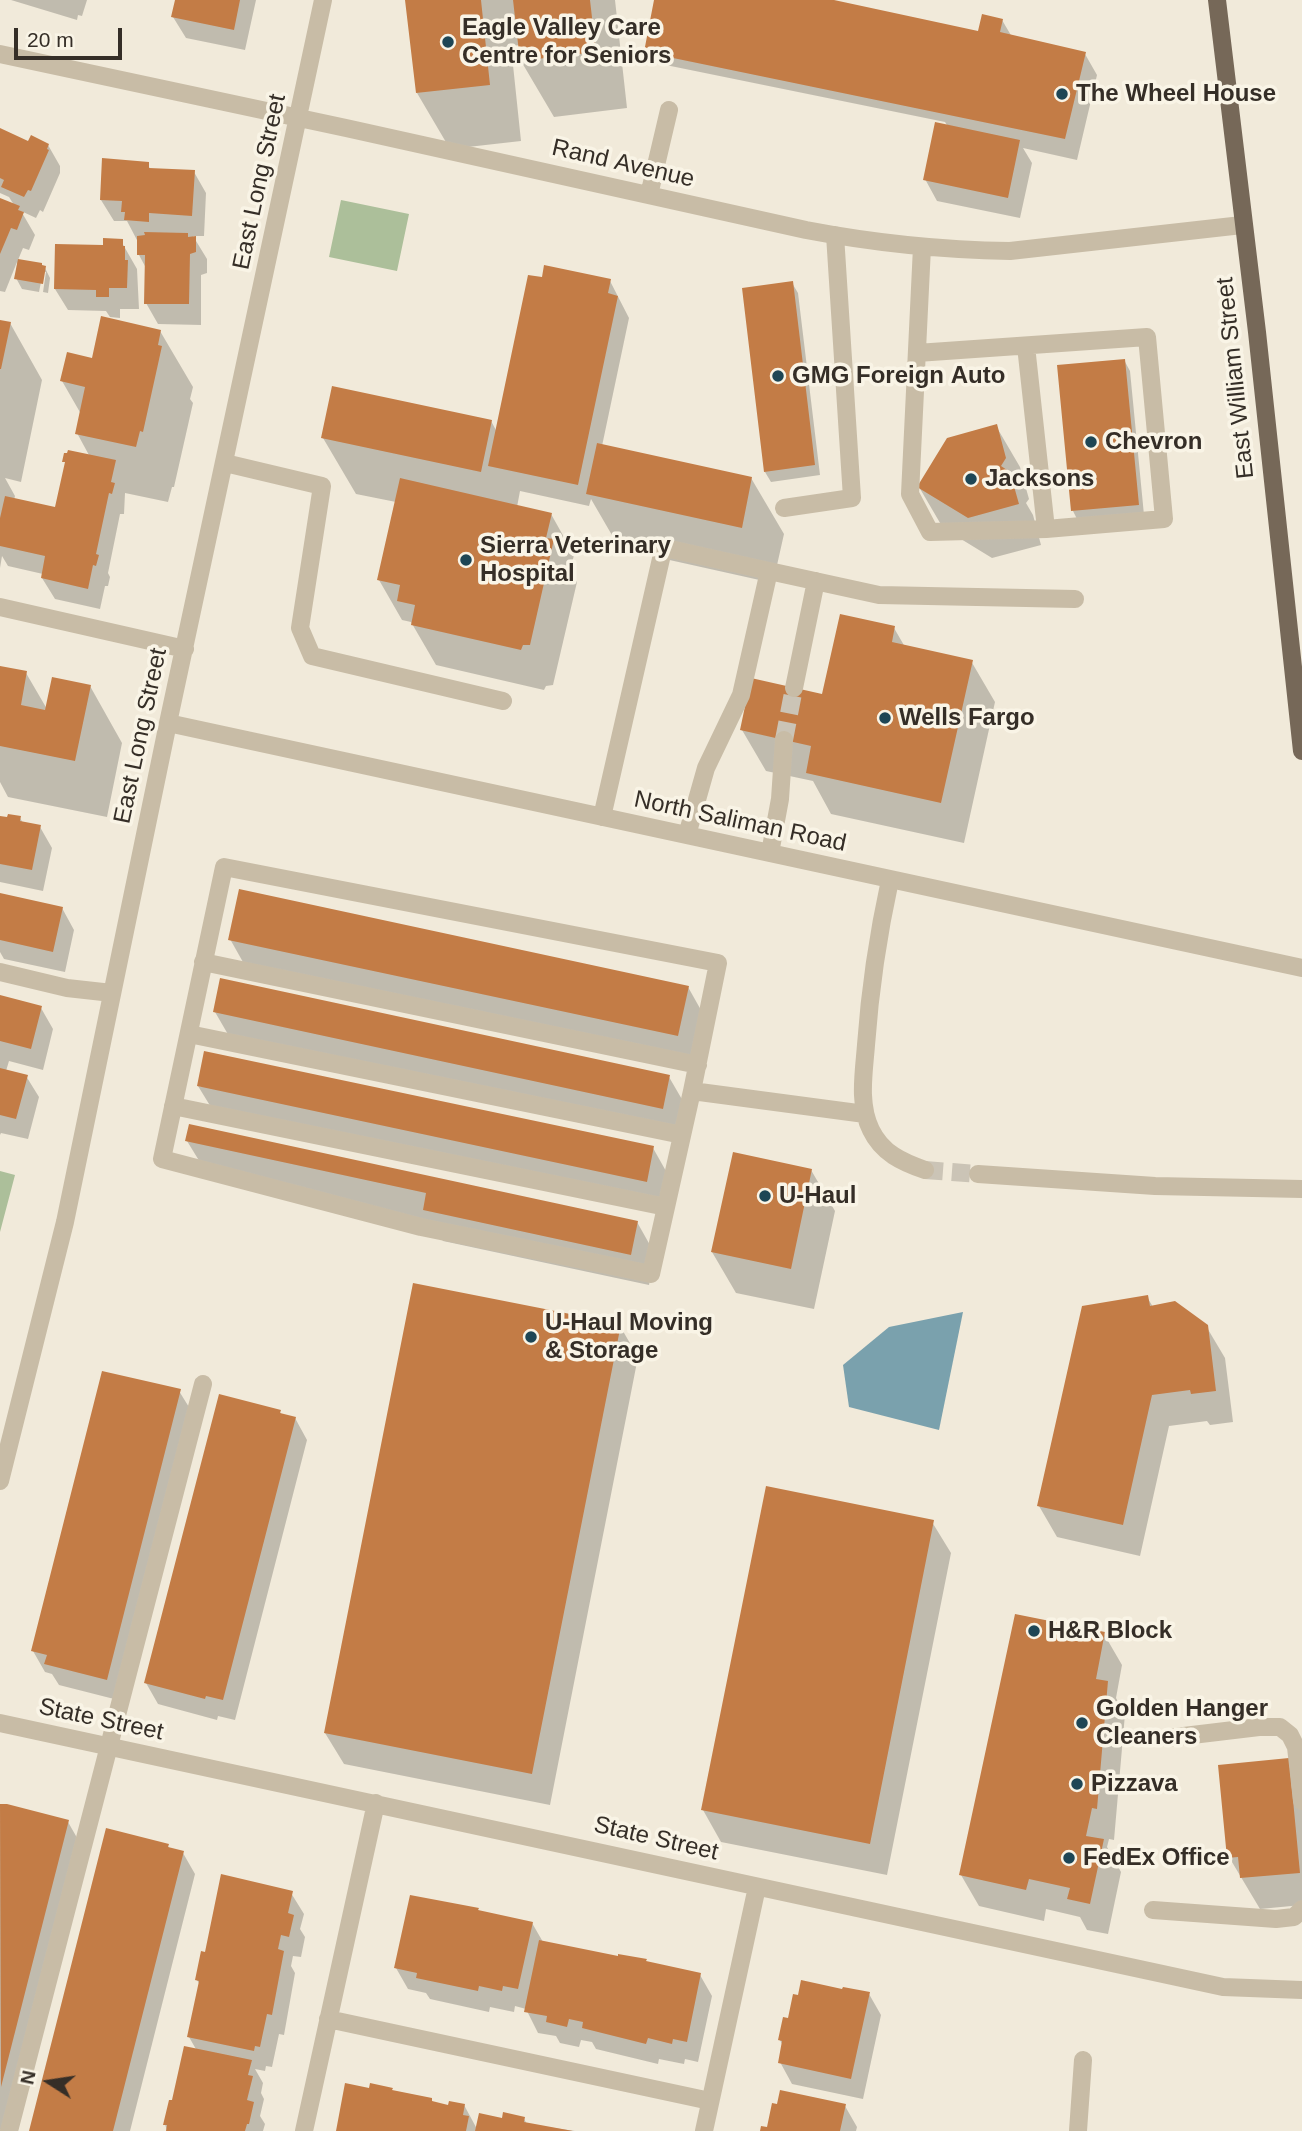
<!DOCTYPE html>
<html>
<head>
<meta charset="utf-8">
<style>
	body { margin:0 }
	#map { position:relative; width:1302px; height:2131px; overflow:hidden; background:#f1eada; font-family:Arial,sans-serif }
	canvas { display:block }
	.north { position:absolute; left:14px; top:2047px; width:70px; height:70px; -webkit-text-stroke:5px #f9f4e6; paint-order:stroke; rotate:282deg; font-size:19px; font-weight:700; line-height:28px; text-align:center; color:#352e27 }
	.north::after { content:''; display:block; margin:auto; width:24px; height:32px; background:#352e27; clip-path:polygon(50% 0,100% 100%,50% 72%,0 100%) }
	.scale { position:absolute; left:14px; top:28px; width:108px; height:32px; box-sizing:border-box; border:4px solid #352e27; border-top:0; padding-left:9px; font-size:21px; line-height:24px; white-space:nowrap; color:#352e27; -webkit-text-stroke:5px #f9f4e6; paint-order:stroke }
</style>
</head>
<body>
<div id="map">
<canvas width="1302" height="2131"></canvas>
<div class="north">N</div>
<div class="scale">20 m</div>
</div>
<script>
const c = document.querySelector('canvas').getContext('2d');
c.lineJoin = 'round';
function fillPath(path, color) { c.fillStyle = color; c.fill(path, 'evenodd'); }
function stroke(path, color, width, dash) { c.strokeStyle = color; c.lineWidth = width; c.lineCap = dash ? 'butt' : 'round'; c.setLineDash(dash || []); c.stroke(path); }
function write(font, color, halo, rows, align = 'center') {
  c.font = font + ' Arial,sans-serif'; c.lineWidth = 7; c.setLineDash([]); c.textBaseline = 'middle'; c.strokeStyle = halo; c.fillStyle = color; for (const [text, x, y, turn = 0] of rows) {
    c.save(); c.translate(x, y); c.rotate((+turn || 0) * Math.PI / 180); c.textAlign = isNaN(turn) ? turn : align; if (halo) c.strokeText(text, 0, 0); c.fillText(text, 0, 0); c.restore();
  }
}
fillPath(new Path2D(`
	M341,200L409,214L397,271L329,257Z
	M0,1171L15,1175L0,1232Z`), '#acbf9a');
fillPath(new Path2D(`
	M963,1312L939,1430L849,1407L843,1365L889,1327Z`), '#7aa1ad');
fillPath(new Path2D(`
	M11,0H87L82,16L78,15L77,20Z
	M177,0H256L245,50L186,38L173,17Z
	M407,0H615L627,108L554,117L521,61L520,45L511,46L521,141L450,149L417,93Z
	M656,0H826L979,33L1002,20L1012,37L1085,54L1097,75L1077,160L1023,148L1032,163L1020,218L937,201L925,179L948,127L945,122L651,62L646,51Z
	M0,130L28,143L48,145L60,166V173L43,212L40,210L36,218L21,211L35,235L29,250L23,248L18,260L45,268L50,278L48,293L43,292L46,272H43L39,292L22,289L16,278L17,262L5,292L0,291V200L14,205L9,197L0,193Z
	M147,164L151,170L194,172L206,193L204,236H193L207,259V273L201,275V325L158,324L146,303V268L139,255L138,242L127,221H114L101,200Z
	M121,241L137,269L139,309H120V318L110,317L106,311L68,310L55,289L105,246Z
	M610,281L629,318L602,446L751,478L784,534L773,583L620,549L591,499L589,506L520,491L517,507L551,514L574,555L570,571L577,582L553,685L546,686L544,690L436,665L411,622L402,620L379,580L396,502L356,494L323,438L491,421L497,432Z
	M792,283L798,293L820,475L771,482L765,472Z
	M0,321L10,323L42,380L21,482L5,478L15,496L14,500L56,509L66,464L64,461L90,457L77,433L81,414L62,381L93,360L160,331L193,387L190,399L193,403L174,487H172L168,502L125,493L124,514H120L108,573L110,577L108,586H105L100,609L55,599L42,578L43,574L8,566L2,556L0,568Z
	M1124,360L1130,371L1144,515L1078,521L1073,511Z
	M996,426L1020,467L1029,499L1026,503L1033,515L1041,545L992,558L943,528L919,487Z
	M894,628L905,647L971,661L995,702L964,843L831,814L813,781L766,771L742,730L823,696Z
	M0,667L26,673L47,709L90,686L122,743L107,817L8,797L0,782Z
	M0,818H20L23,823L40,827L52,848L43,891L0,882Z
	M0,901L62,908L74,930L65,972L4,959L0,952Z
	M230,939L688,987L706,1019L696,1066L248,971Z
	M0,997L41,1008L53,1029L43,1070L9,1061L6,1071L26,1076L39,1097L28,1139L1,1133L0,1135Z
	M215,1012L669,1077L687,1108L680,1140L233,1043Z
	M198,1086L653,1148L671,1180L664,1212L217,1117Z
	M187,1141L637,1222L655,1254L649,1285L443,1241L431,1221L206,1172Z
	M811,1170L835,1211L814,1309L736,1293L712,1252Z
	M1147,1297L1153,1307L1206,1326L1225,1358L1233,1422L1210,1425L1207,1421L1169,1426L1140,1556L1057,1537L1039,1506Z
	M620,1326L638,1357L550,1805L344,1764L325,1733Z
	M179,1391L192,1412L118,1700L59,1685L52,1674L45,1672L33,1651Z
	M280,1412L282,1415L295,1418L307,1440L235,1720L218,1716L217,1720L158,1704L146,1683Z
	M932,1522L951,1553L887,1875L721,1842L703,1810Z
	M1104,1634L1122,1665L1116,1698L1125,1714L1114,1840L1109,1839L1107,1847L1121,1872L1108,1934L1087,1930L1080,1917L1046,1909L1044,1921L979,1906L961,1875Z
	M1302,1784V1905L1260,1909L1229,1857Z
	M0,1806L68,1822L80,1843L7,2131H0Z
	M168,1846L170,1850L183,1853L195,1874L130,2131H31Z
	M291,1893L304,1914L300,1929L305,1937L301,1957L293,1956L291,1966L295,1973L284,2035L279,2034L272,2067L266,2066L265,2071L255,2069L263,2083L261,2093L264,2099L260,2116L265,2124L263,2131H167L165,2124L197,2051L189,2037L200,1985L197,1980L207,1954Z
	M478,1909L479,1912L532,1923L543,1942L700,1975L712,1996L698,2062L685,2059L684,2064L659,2059L658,2064L596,2049L592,2042L581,2040L579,2047L560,2043L556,2036L538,2033L526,2009L515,2006L514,2012L490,2007L489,2012L430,1999L426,1993L408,1989L396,1968Z
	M869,1994L881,2015L863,2099L792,2084L780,2062L783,2046L780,2040L789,2020Z
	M393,2092L431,2099L434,2104L449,2107L464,2105L477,2129L503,2120L524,2119L527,2124L575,2131H337Z
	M845,2106L857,2127L856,2131H762Z`), '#0003');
fillPath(new Path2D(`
	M175,0H240L234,30L171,17Z
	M405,0H481L490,85L416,93Z
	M513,0H590L596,52L520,61Z
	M654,0H834L978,31L982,14L1003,19L1000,32L1086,52L1065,139L644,52Z
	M935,122L1020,140L1008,198L923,180Z
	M0,128L28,141L31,135L49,144L47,149L49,150L31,191L28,190L24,197L1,187L4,180L0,178Z
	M102,158L149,162V168L195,170L192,216L149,213V222L124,220L125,212H121L122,201L100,200Z
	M0,198L20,206L18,210L24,212L17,230L11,228L0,254Z
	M144,232L188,233V237L196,236V252L190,254L189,304H144L145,255H137V236L145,235Z
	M103,238L123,239V246H125V260H128L127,288H109V297H96V290L54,289L55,244L103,245Z
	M18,259L42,263V265L46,266L43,284L14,279Z
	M544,265L611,279L608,293L618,296L578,485L488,466L528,275L542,277Z
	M793,281L815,465L764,472L742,288Z
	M101,316L161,330L158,345L162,346L143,432L140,431L136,447L75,434L85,387L60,381L67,352L92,358Z
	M0,320L11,322L1,369H0Z
	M1125,359L1139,505L1071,511L1057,365Z
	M332,386L492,420L481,472L321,438Z
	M997,424L1006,458L1001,466L1010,472L1019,504L968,518L917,487L947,438Z
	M597,443L752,477L742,528L586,494Z
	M68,450L116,460L111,482L115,483L112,494L109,493L96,554L99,555L96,566L93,565L88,589L41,578L45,556L0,546V518L5,496L55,507L65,462H62L64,453H67Z
	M400,478L552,513L546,538L554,539L530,645H523L521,650L411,625L415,605L397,601L400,585L377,580Z
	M840,614L895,626L892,642L973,660L941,803L806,773L811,746L740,730L751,678L822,694Z
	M0,666L27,671L21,705L45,710L52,677L91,685L75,761L0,746Z
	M8,814L21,816L20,821L41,825L32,870L0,864V816L7,817Z
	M239,889L689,986L678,1036L228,940Z
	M0,893L63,907L53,952L0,940Z
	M220,978L670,1075L663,1109L213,1012Z
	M0,995L42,1006L31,1049L0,1041Z
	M204,1051L654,1146L647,1182L197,1086Z
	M0,1068L28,1075L16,1119L0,1115Z
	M189,1124L638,1221L631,1255L423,1210L426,1193L185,1141Z
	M733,1152L812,1169L791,1269L711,1252Z
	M413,1283L621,1324L532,1774L324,1733Z
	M1148,1295L1150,1306L1175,1301L1208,1325L1216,1391L1191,1394L1190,1390L1152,1395L1123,1525L1037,1506L1082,1306Z
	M102,1371L181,1389L107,1680L44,1664L47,1655L31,1651Z
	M219,1394L281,1410L280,1413L296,1417L223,1700L206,1696L205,1699L144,1683Z
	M766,1486L934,1520L870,1844L701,1810Z
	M1015,1614L1105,1632L1096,1679L1108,1681L1097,1809L1092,1808L1086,1836L1104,1839L1090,1904L1067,1899L1070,1888L1029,1879L1026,1890L959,1875Z
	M1289,1758L1300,1873L1240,1878L1238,1857L1227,1858L1218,1765Z
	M0,1804H7L69,1820L1,2087Z
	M106,1828L169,1844L168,1847L184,1851L113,2131H29Z
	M221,1874L293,1891L288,1913L294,1915L289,1937L281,1935L278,1949L284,1951L272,2015L267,2014L260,2047L255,2046L254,2051L187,2037L199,1981L195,1980L201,1951L205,1952Z
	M410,1895L479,1908L478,1910L533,1922L518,1989L503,1986L502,1991L479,1986L478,1991L416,1978L417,1973L394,1968Z
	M539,1940L618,1956V1954L647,1959L646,1961L701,1973L687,2042L673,2039L672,2044L648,2038L646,2044L582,2028L583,2022L569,2019L567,2027L546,2022L547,2016L524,2012Z
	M801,1980L842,1989L843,1987L870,1992L851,2079L778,2063L782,2041L778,2040L783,2017L788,2018L793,1994L798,1995Z
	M184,2046L252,2060L248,2075L253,2076L247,2100L254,2102L249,2124H247L245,2131H166L167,2125H163L169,2100H172Z
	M345,2083L369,2088L370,2083L393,2088L392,2090L432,2098V2101L448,2105L449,2101L465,2104L463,2115L469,2116L466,2131H336Z
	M780,2090L846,2104L840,2131H760L761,2126L767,2127L772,2103L777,2104Z
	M503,2112L525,2117L524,2122L573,2131H475L479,2113L502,2118Z`), '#c37c46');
stroke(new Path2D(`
	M784,740L794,688
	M925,1170L978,1174`), '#cbc4b6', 18, [18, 9]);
stroke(new Path2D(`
	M0,54L346,128L806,230C874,243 941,250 1010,251L1242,225
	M649,195L669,110
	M1026,346L1046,529
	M917,353L1147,337L1164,519L1046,529L930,532L910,494L922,247
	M225,463L322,486L300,628L312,656L503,701
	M784,508L852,498L835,235
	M0,607L185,649
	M794,688L816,581
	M168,723L1302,968
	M602,817L663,550L670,549L769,571
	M687,835L706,768L741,695L769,571L879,595L1075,599
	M770,853L780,799L784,740
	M890,880C878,935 870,989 866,1045C864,1072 858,1104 871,1130C882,1153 902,1162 925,1170
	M203,962L698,1065
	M0,972L67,988L112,993
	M189,1034L682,1135
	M692,1091L651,1274L421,1227L162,1159L224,867L718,963L692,1091L865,1114
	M173,1106L666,1207
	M978,1174L1155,1186L1302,1189
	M0,1481L65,1222L168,723L323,0
	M0,1723L1223,1987L1302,1990
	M1167,1738L1259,1727H1280L1290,1735L1296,1747L1302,1801
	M1153,1910L1276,1919L1294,1917L1302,1909
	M328,2019L710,2101
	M9,2131L203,1384
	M304,2131L376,1803
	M704,2131L757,1887
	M1078,2131L1083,2060`), '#c8bca6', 18);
stroke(new Path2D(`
	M1217,0L1257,332L1302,751`), '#766858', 18);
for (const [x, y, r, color] of [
	[448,42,7,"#1e4655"],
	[1062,94,7,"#1e4655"],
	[778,376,7,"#1e4655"],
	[1091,442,7,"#1e4655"],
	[971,479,7,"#1e4655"],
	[466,560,7,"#1e4655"],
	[885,718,7,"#1e4655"],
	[765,1196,7,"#1e4655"],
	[531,1337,7,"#1e4655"],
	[1034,1631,7,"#1e4655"],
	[1082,1723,7,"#1e4655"],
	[1077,1784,7,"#1e4655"],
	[1069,1858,7,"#1e4655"]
]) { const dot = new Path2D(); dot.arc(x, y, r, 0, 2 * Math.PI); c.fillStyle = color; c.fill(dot); stroke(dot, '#f9f4e6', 2.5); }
write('bold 24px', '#352e27', '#f9f4e6', [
	["Eagle Valley Care",462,28],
	["Centre for Seniors",462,56],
	["The Wheel House",1076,94],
	["GMG Foreign Auto",792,376],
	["Chevron",1105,442],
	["Jacksons",985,479],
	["Sierra Veterinary",480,546],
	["Hospital",480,574],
	["Wells Fargo",899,718],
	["U-Haul",779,1196],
	["U-Haul Moving",545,1323],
	["& Storage",545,1351],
	["H&R Block",1048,1631],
	["Golden Hanger",1096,1709],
	["Cleaners",1096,1737],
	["Pizzava",1091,1784],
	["FedEx Office",1083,1858]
], 'left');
write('24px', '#352e27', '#f9f4e6', [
	["Rand Avenue",623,164,13],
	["East Long Street",260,182,-78],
	["East William Street",1236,378,-96],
	["East Long Street",141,736,-78],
	["North Saliman Road",740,822,12],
	["State Street",101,1720,12],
	["State Street",656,1839,13]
]);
</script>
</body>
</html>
